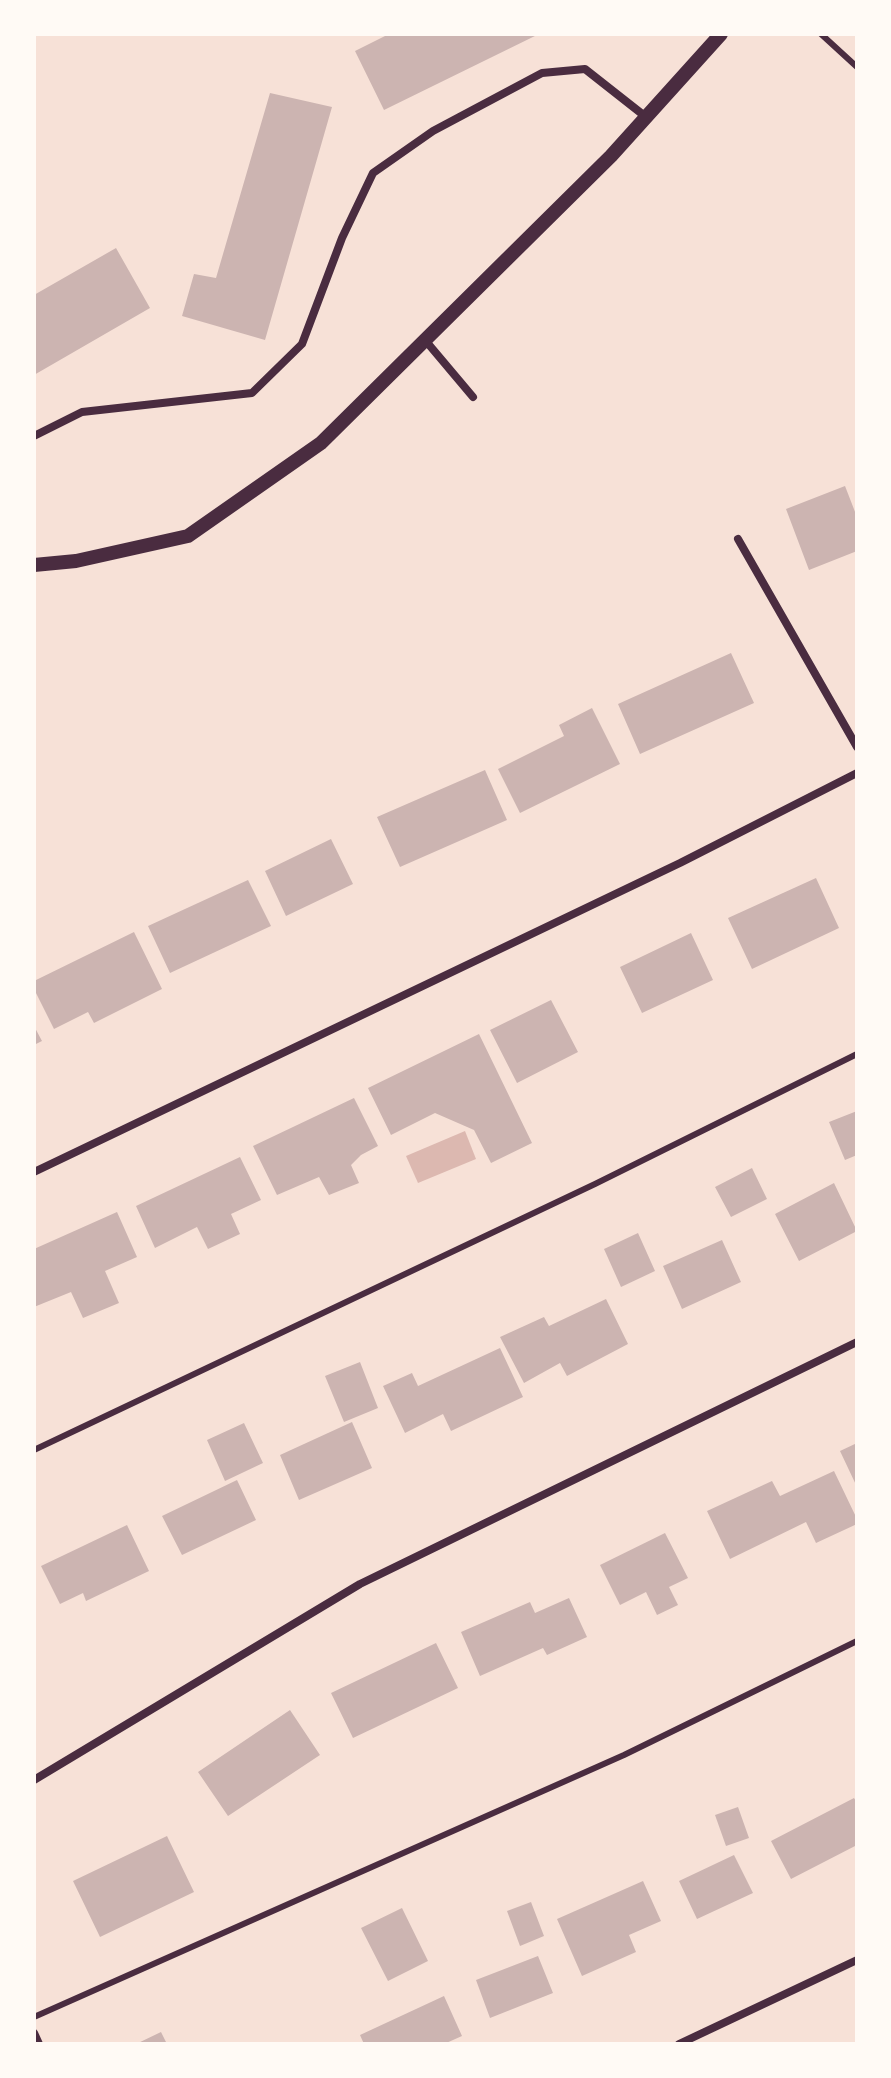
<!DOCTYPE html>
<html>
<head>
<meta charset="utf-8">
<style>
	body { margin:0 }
	#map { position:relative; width:891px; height:2078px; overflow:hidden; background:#f7e1d7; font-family:"Asap Condensed",sans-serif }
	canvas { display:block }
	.frame { position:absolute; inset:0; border:36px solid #fffaf5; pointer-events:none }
</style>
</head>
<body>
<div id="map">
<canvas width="891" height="2078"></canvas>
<div class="frame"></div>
</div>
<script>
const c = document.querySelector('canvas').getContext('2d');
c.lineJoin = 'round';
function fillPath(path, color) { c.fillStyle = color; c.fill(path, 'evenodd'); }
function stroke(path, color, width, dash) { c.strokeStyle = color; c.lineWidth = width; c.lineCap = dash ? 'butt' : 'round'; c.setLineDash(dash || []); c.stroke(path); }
fillPath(new Path2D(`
	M465,1131L476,1159L418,1183L406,1156Z`), '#dcb8b0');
fillPath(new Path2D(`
	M389,34H539L384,110L355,51Z
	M270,93L332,107L265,340L182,316L194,274L216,278Z
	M116,248L150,308L34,375V295Z
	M845,486L857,517V551L809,570L786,509Z
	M731,653L754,703L640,754L618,704Z
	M592,708L620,764L520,813L498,769L564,736L559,725Z
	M485,770L507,820L400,867L377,817Z
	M331,839L353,884L286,916L265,871Z
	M816,878L839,928L752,969L728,918Z
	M248,880L271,926L170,973L148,926Z
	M134,932L162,989L94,1023L88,1012L54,1029L34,989V981Z
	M691,933L713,980L642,1013L620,967Z
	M551,1000L578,1052L517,1083L490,1030Z
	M34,1026L42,1041L34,1045Z
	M479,1034L532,1143L491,1163L474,1130L435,1113L391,1135L368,1088Z
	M354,1098L378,1146L361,1155L351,1165L359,1183L329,1195L319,1177L277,1195L253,1146Z
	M857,1111V1155L845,1160L829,1122Z
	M240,1157L261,1200L231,1214L240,1234L208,1249L197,1227L155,1248L136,1206Z
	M752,1168L767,1199L731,1217L715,1187Z
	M834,1183L857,1231L799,1261L775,1214Z
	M117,1212L137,1257L105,1271L119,1303L83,1318L71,1292L34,1307V1249Z
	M638,1233L655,1271L621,1287L604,1249Z
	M722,1240L741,1282L682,1309L663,1266Z
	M606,1299L628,1344L567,1376L560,1363L524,1383L500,1337L544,1317L549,1326Z
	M500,1348L523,1397L451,1431L443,1414L405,1433L383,1386L412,1373L418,1386Z
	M360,1362L378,1408L344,1422L325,1376Z
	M352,1422L372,1468L299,1500L280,1455Z
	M244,1423L263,1463L225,1481L207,1440Z
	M857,1443V1487L840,1451Z
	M834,1471L857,1519V1524L816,1543L806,1522L730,1559L707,1511L772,1481L780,1496Z
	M237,1480L256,1520L182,1555L162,1516Z
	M127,1525L149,1571L86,1601L83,1593L60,1604L41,1566Z
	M665,1533L688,1578L669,1587L678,1605L657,1615L646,1592L620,1605L600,1565Z
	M569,1598L587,1637L547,1655L543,1648L480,1676L461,1632L530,1602L535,1613Z
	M436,1643L458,1688L353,1738L331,1693Z
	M290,1710L320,1755L228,1816L198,1772Z
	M854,1798L857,1803V1845L791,1879L771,1841Z
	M738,1807L749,1838L726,1846L715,1815Z
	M167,1836L194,1892L100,1937L73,1881Z
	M734,1855L753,1893L697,1919L679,1881Z
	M643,1881L661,1921L629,1935L636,1952L582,1976L557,1919Z
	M531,1902L544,1936L520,1946L507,1911Z
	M402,1908L428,1961L388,1981L361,1928Z
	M538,1956L553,1993L490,2018L476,1980Z
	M444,1996L462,2036L444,2044H364L360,2035Z
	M161,2032L167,2044H136Z`), '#ccb4b1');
stroke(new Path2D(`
	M821,34L857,67
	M34,1450L595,1184L857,1054
	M34,2017L624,1755L857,1641`), '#4a2c40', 6);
stroke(new Path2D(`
	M425,340L473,397
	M34,436L82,412L252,393L302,344L342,238L373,173L433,131L542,73L585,69L646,117
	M738,539L857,747
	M34,1172L680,863L857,773
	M34,1780L360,1584L857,1342
	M34,2033L39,2044
	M679,2044L857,1960`), '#4a2c40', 8);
stroke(new Path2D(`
	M34,565L76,561L188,536L321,443L611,156L721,34`), '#4a2c40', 14);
</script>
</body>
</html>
